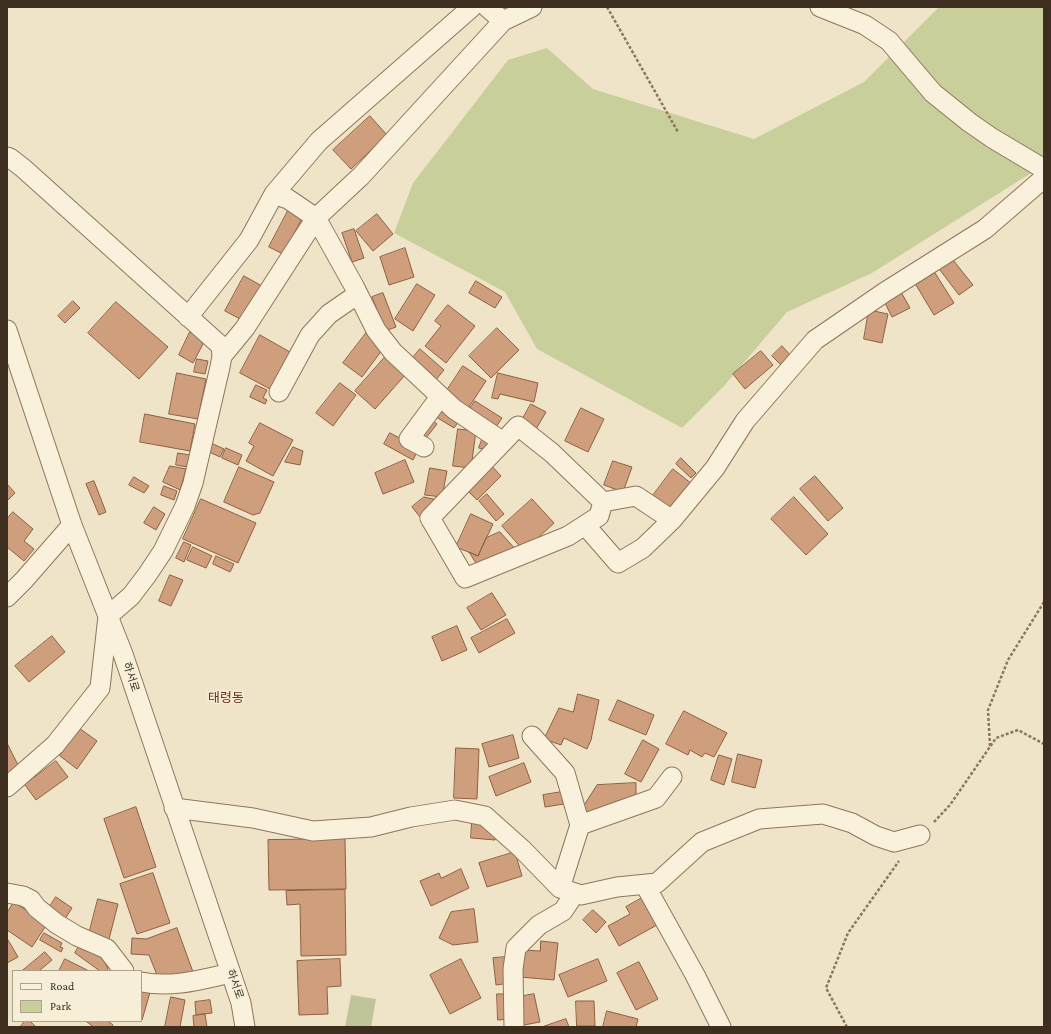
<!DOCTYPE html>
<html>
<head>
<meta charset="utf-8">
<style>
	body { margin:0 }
	#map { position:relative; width:1051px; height:1034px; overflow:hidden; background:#f0e4c8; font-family:"Crimson Pro",serif }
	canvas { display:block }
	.frame { position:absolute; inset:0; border:8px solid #3d2e20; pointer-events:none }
	.legend { position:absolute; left:12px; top:970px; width:130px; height:52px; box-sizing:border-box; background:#f7eed8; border:1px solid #ada18e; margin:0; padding:5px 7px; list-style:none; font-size:12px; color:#3d2e20 }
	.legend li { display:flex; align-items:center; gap:8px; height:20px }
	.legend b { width:20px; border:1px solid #ada18e }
</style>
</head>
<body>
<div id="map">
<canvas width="1051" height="1034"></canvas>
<div class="frame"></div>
<ul class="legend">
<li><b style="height:5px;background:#faf1dc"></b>Road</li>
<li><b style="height:11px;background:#c9cf9b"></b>Park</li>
</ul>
</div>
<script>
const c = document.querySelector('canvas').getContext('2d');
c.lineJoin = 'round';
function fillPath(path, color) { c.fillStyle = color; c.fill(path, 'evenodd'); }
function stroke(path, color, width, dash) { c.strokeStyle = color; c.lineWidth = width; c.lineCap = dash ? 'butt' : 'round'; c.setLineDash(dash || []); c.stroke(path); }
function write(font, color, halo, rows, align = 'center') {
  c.font = font + ' "Crimson Pro","Noto Sans KR",serif'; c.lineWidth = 3; c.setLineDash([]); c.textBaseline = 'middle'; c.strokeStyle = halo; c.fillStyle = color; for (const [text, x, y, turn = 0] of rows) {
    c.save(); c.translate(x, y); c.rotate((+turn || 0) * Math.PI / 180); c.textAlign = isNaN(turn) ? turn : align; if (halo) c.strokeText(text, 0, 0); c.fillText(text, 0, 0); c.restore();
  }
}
fillPath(new Path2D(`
	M939,7H1044V165L872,273L787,312L724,386L682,428L537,349L505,292L394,233L413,183L508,60L547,48L593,89L754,139L864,82Z`), '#c9cf9b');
fillPath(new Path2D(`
	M351,995L376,999L371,1027H345Z`), '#bfc49a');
const building = new Path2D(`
	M370,116L387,135L351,169L333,150Z
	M290,207L304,215L283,254L269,247Z
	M377,214L393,234L373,251L356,231Z
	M354,229L364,258L352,262L342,233Z
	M405,248L414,277L389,285L380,257Z
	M953,260L973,285L959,295L940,270Z
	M935,273L954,303L934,315L916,285Z
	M244,276L262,286L242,320L225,311Z
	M476,281L502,297L495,308L469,293Z
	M417,284L435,295L413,331L395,319Z
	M901,292L910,308L892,317L884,301Z
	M383,293L396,327L385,331L372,297Z
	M73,301L80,308L65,323L58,316Z
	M116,302L168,347L139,379L88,333Z
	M448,305L475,326L446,363L425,346L441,326L435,321Z
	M869,310L888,314L882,343L864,339Z
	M497,328L519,350L491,378L469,356Z
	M190,332L200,338L203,344L193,363L179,355Z
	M367,332L385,346L362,377L343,363Z
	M260,335L290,352L270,389L240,373Z
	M782,346L794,359L785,369L772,356Z
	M420,349L444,370L435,381L411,360Z
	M761,351L773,365L745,389L733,374Z
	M386,356L406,374L375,409L355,391Z
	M197,359L208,361L205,374L194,372Z
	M463,366L486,381L467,410L444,395Z
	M177,373L206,379L198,419L169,414Z
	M498,373L538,383L534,402L500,394L498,399L492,398Z
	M340,383L356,395L333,426L316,413Z
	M256,385L267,390L263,398L267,400L265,404L250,397Z
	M475,401L502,418L494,430L467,414Z
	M440,404L461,418L454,428L433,415Z
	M531,404L546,412L536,429L522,420Z
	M581,408L604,419L588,452L565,441Z
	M145,414L195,424L190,451L140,442Z
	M430,418L437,424L422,443L415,438Z
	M260,423L293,440L273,476L246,461L254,446L249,443Z
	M458,429L476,431L471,468L453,466Z
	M390,433L419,448L413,460L384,444Z
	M483,437L490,439L486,450L479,448Z
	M211,443L224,449L220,457L207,451Z
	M293,447L303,451L300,465L285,462Z
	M226,448L242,455L238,465L222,458Z
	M178,453L190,455L187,467L176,465Z
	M681,458L696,473L691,478L676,464Z
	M405,460L414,482L383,494L375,473Z
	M613,461L632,467L623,492L604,485Z
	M490,464L501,476L477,500L465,488Z
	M170,466L186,469L180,490L163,482Z
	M239,467L274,482L260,513L253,515L224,502Z
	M430,468L447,471L442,497L425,495Z
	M673,469L692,484L670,513L651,498Z
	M815,476L843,508L828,521L800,489Z
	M134,477L149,486L144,493L129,485Z
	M94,481L106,512L99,515L86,484Z
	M7,484L15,493L7,501Z
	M164,486L177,491L174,500L161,495Z
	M487,494L504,514L496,521L479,501Z
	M424,497L438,500L420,517L412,507Z
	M794,497L828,534L806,555L771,519Z
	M201,499L256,523L238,563L183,539Z
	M532,499L554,523L524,551L502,526Z
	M154,507L165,514L156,530L144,523Z
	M13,512L33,529L24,541L34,549L24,561L7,547V519Z
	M471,514L493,524L478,556L456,547Z
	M500,532L517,551L479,568L469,552L478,556L486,538Z
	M184,542L191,545L184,562L176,558Z
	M193,547L212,556L206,568L187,560Z
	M216,556L234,564L230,572L213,564Z
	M170,575L183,580L171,606L159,601Z
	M492,593L506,615L481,630L467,608Z
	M507,619L515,633L479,653L471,638Z
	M457,626L467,650L442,661L432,637Z
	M52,636L65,652L29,682L15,666Z
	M578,694L599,700L591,740L587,749L564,738L561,745L544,739L559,708L573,712Z
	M618,700L654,715L646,735L609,720Z
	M684,711L727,733L714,757L705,753L702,757L690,750L688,755L666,744Z
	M79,728L97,741L77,769L60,756Z
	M513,735L519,758L489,767L482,744Z
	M643,740L659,749L641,782L625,774Z
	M7,743L19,767L7,774Z
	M456,748L479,749L477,799L454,798Z
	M738,754L762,760L755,788L732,782Z
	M719,755L732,759L724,785L711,780Z
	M56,761L68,777L36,800L25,785Z
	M524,763L531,782L496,796L489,777Z
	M636,783V800L585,814L581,810L597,785Z
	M562,792L564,804L545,807L543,795Z
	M136,807L156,867L124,878L104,819Z
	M472,823L487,824L496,831L495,840L471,838Z
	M345,839L346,889L269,890L268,840Z
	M515,852L522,876L487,887L479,863Z
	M461,869L469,888L431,906L420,881L439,873L441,878Z
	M153,873L170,923L137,934L120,884Z
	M345,890L346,955L301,956L300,904L287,905L286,891Z
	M56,897L72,908L63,922L47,911Z
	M642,898L657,925L619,946L608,926L630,914L626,907Z
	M98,899L118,904L108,943L88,938Z
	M14,902L47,924L32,947L7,930V913Z
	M474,909L478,942L453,945L439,938L451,912Z
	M593,910L606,922L596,933L583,920Z
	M177,928L193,972L166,981L159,980L149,955L131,954L132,938L146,939Z
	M44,933L62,943L60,947L63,948L61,952L40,940Z
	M8,940L18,957L7,963V941Z
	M541,941L558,943L554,980L520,977L522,950L540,951Z
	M81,943L102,955L108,969L107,971H100L75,953Z
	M45,952L52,960L39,971H22Z
	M507,957L510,983L496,985L493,958Z
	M65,959L89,971H59Z
	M340,959L341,986L327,987L328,1014L299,1015L297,961Z
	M461,959L481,998L450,1014L430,975Z
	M598,959L607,981L568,997L559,975Z
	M639,962L658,999L636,1010L617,973Z
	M141,986L151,989L142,1020L141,1019Z
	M497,994H509L510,1019L498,1020Z
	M534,994L540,1022L524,1025L519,997Z
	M171,997L185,1000L180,1027H165Z
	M210,1000L212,1013L196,1015L195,1002Z
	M576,1001H594L595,1026H577Z
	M607,1011L638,1019L636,1027H603Z
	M205,1014L207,1027H194L193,1016Z
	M566,1019L569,1027H542Z
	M25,1021H30L36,1027H20Z
	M86,1021H108L113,1025L112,1027H94Z`);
fillPath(building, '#cf9f7d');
stroke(building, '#8d5f41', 1);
const minor = new Path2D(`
	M487,7L503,21L361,176L316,218L354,286L376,330L393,352L454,409L503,442L518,426L552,453L603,502
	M820,7L865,25L889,41L933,93L969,122L992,138L1044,169
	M503,21L532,7
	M7,157L10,158L23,168L221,346L222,356L220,367L193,483L185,506L163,551L147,575L131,596L108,616L100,688L55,745L7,787
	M188,317L249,240L274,194L319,141L472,7
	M7,330L72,525L123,654L241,1003L245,1027
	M222,356L245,328L316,218L288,199L274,194
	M279,392L310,335L329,314L358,294
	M503,442L430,518L465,578L568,536L599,516L603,502
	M424,447L409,439L440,397
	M603,502L636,496L672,520L715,468L745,421L815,340L885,292L985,229L1044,178
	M585,525L618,563L643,548L672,520
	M7,597L24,580L72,525
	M532,736L565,773L580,825
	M174,808L253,818L313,831L371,827L411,817L455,810L485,816L522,849L560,888L581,895L617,887L657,883L702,842L759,819L823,814L852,823L876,836L894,842L920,835
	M645,885L695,975L721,1027
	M560,888L580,825L656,798L672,777
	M7,893L23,896L31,900L37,908L57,924L77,936L107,949L124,971
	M141,982C174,988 199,980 231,973
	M514,1027L513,969L516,948L539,925L563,911L575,893`);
stroke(minor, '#8d765c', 21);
stroke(new Path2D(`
	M607,7L678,132
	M990,746L988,710L1008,660L1044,602
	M934,822L950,805L996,738L1018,730L1044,744
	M847,1027L826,988L848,933L899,861`), '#8d765c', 2.5, [3, 2]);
stroke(minor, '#faf1dc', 19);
write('11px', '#3d2e20', '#f7eed8', [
	["하서로",131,677,72],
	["하서로",235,984,71]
]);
write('13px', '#6b2e1e', '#f7eed8', [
	["태령동",226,698]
]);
</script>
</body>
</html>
